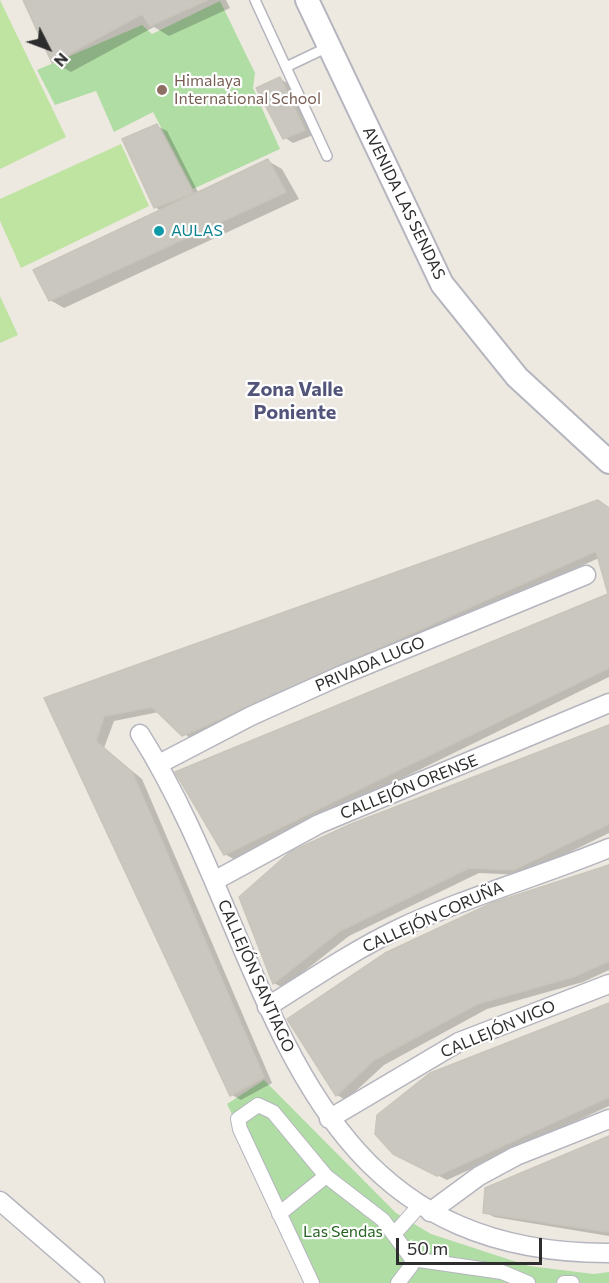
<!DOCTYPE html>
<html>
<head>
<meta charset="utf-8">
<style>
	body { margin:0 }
	#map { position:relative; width:609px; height:1283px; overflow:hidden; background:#ede9e1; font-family:Commissioner,sans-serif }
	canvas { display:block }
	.north { position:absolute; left:18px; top:18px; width:60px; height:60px; -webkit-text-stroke:4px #fff; paint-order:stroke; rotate:132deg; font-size:16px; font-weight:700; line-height:24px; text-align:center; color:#2d2d2d }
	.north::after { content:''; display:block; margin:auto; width:21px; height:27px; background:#2d2d2d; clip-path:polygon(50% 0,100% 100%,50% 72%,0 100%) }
	.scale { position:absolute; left:396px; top:1238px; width:146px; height:27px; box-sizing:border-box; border:3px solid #2d2d2d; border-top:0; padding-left:8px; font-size:18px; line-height:21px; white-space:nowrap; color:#2d2d2d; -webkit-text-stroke:4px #fff; paint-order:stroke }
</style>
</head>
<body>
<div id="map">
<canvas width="609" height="1283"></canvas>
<div class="north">N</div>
<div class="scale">50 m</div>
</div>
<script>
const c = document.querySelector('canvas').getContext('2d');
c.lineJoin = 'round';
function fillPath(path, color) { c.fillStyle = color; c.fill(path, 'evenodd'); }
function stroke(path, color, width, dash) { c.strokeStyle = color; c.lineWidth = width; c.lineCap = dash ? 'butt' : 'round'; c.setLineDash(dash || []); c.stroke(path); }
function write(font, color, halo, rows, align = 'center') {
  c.font = font + ' Commissioner,sans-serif'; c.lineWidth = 4.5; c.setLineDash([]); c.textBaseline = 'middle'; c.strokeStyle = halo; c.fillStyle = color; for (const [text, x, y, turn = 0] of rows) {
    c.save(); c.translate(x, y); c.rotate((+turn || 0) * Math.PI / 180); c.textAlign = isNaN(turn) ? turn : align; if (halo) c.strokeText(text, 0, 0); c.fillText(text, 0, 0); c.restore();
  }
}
fillPath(new Path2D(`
	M220,1L255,73L253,88L280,149L193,189L153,112L114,132L96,91L55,105L37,70L142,25L152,34Z
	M264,1080L396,1213L431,1234L529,1266L594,1274L609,1272V1283H311L227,1104Z`), '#b0dda4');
fillPath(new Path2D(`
	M0,0L66,137L0,169Z
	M121,144L149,206L21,268L0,221V199Z
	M0,296L18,335L0,343Z`), '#bfe3a1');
fillPath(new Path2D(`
	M25,0H226L230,8L169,36L154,27L71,72L53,62Z
	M280,79L289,84L313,135L293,143L284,137Z
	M157,126L167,131L199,194L268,161L282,169L299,199L64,308L50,300L161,211L155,207Z
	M598,502L609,508V594L599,558L192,740L159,712L114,721L104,748L142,779L272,1083L241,1100L232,1095L46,699Z
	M609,595V677L235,860L225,854L177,772Z
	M609,726V833L523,875L479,873L349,936L283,988L274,983L241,897Z
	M609,867V970L583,982L487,1009L384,1065L346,1100L337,1095L289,1019Z
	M609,1005V1106L447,1180L405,1159Z
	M609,1138V1236L494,1217L485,1212Z`), '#0003');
const building = new Path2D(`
	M23,0H207L150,26L142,14L52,63Z
	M280,77L305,130L283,139L256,88Z
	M157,124L193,193L154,208L122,139Z
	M268,159L286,192L49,301L33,270Z
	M598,500L609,508V668L224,855L175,772L608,594L596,551L182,736L152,707L104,716L96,741L132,772L264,1077L230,1096L44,698Z
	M609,725V824L513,870L469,868L340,931L273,984L239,897L290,852L351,824Z
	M609,865V961L573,977L477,1004L374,1060L336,1096L287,1019L385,953L492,903Z
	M609,1003V1097L437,1176L393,1154L375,1134L377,1115L430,1073Z
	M609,1136V1232L483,1213L485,1188Z`);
fillPath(building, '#c9c7bf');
stroke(building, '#c9c5bb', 1.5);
const service = new Path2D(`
	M255,0L327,156
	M286,67L328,47`);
const pedestrian = new Path2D(`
	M279,1214L326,1176
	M395,1233L420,1205
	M412,1259L502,1272L528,1283
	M312,1283L240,1129L238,1119L258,1105L273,1112L326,1176L383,1220L412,1259L411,1266L398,1283
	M564,1283H572`);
const minor = new Path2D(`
	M140,734C275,948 282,1254 609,1253
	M159,764L251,716L342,675L586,575
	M214,881L319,824L609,703
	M267,1007C310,980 351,952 396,930C465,897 539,877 609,848
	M329,1119L459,1042L609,984
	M0,1201L95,1283
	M430,1212L479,1176L516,1156L609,1119`);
const tertiary = new Path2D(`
	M307,0L442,284L517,377L609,462`);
stroke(service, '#b5b5bf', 12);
stroke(pedestrian, '#b5b5bf', 16);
stroke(minor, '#b5b5bf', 21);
stroke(tertiary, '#b5b5bf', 26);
stroke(service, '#fff', 9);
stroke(pedestrian, '#fff', 14);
stroke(minor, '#fff', 18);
stroke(tertiary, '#fff', 22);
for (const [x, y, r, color] of [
	[162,90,6,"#8d6e63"],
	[159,231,6,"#0f9aa8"]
]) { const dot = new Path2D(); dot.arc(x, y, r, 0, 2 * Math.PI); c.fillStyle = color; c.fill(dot); stroke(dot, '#fff', 2); }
write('16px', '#785e54', '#fff', [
	["Himalaya",174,81],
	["International School",174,99]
], 'left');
write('16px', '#2d2d2d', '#fff', [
	["AVENIDA LAS SENDAS",404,203,64],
	["PRIVADA LUGO",370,664,-23],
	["CALLEJÓN ORENSE",409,787,-22],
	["CALLEJÓN CORUÑA",433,917,-24],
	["CALLEJÓN SANTIAGO",256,976,66],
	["CALLEJÓN VIGO",498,1029,-23]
]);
write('16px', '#0d838f', '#fff', [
	["AULAS",171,231]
], 'left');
write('16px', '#286423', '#fff', [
	["Las Sendas",343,1232]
]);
write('bold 20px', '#52547a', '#fff', [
	["Zona Valle",295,389],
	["Poniente",295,412]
]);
</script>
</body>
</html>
